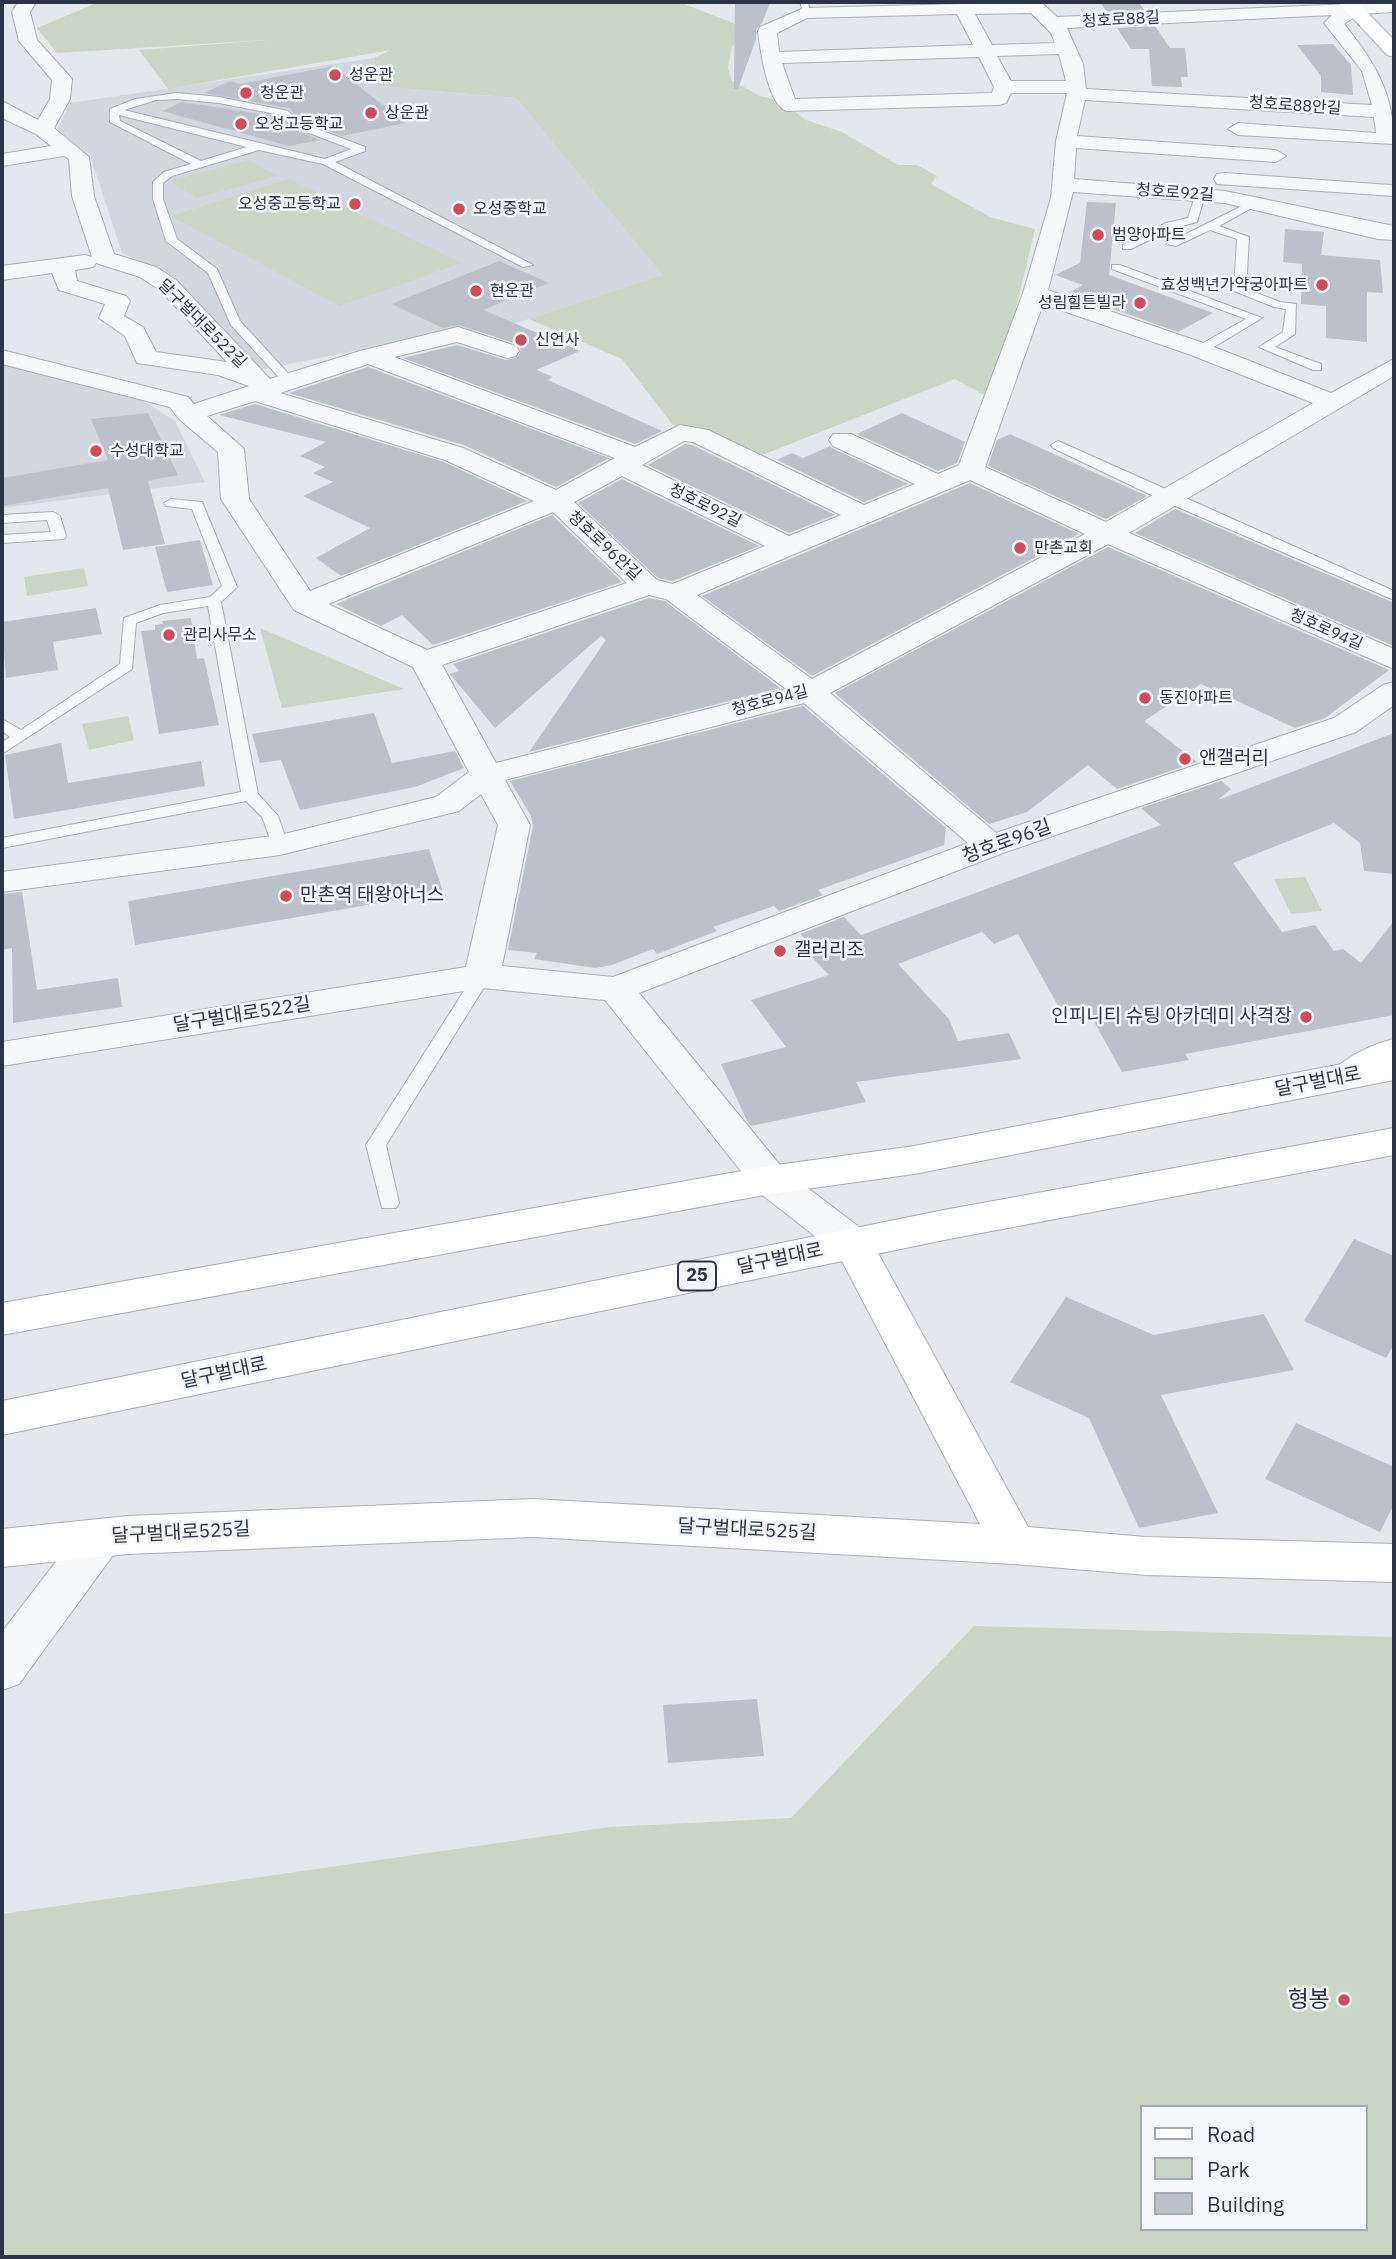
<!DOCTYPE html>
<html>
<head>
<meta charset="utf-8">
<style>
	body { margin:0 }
	#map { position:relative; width:1396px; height:2259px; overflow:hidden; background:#e4e7ec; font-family:"IBM Plex Sans",sans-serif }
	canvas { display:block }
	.frame { position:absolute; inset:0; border:4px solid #2b3445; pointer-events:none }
	.legend { position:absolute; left:1140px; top:2105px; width:228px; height:126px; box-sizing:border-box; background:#f4f6f9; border:2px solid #a4a8b1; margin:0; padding:9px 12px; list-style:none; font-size:21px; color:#2b3445 }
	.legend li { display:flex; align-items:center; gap:14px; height:35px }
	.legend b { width:35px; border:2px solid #a4a8b1 }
</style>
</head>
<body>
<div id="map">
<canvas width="1396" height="2259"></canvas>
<div class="frame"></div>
<ul class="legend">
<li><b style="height:9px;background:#fff"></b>Road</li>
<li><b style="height:19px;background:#c9d6c5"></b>Park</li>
<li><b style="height:19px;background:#bbc0ca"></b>Building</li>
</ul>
</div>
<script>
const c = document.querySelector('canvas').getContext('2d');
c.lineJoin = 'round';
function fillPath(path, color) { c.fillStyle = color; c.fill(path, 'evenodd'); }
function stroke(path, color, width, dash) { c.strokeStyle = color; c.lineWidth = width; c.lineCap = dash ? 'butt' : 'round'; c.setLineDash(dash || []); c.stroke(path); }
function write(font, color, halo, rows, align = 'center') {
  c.font = font + ' "IBM Plex Sans","Noto Sans KR",sans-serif'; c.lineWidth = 5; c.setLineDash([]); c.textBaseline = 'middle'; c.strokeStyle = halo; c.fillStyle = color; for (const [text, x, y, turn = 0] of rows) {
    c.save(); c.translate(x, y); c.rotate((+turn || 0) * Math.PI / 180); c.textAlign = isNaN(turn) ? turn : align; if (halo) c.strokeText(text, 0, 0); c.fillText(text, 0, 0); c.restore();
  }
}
fillPath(new Path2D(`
	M374,58L378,86L516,98L664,275L489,332L458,330L260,370L156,269L122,253L90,155L57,131L70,103Z
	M2,363L129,394L150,405L175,421L205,482L2,508Z`), '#d2d6de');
fillPath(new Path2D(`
	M99,2H679L759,33L732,46L728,67L731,80L760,96L781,101L806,120L842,132L898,165H917L937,176L931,184L990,217L1035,229L1016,309L988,397L955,379L757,457L709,433L673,425L622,359L529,319L663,275L516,98L378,86L374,58L391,50L168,89L139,50L267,40L57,53L37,28Z
	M249,160L277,176L197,198L170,181Z
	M289,179L461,263L340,306L171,216Z
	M84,568L88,586L27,596L24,577Z
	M260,628L404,689L282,708Z
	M128,716L134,740L89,750L82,724Z
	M1305,877L1322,911L1291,914L1274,879Z
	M974,1626L1394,1637V2257H2V1914L610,1827L791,1818ZM1142,2107H1366V2229H1142Z`), '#c9d6c5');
fillPath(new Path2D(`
	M735,2H770L762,23L756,30V39L738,89H734Z
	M1100,2H1139L1144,10L1107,12Z
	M1155,26L1170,48H1185L1188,77H1181L1182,87L1152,86L1149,49H1131L1117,28Z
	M1333,44L1351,65L1353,95L1321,92V76L1297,45Z
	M333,66L406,123L342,136L300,120L289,108L204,93L230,81L240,84Z
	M182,102L280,117L290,128L320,140L289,146L162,111Z
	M1087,202L1116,203L1109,275L1213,313L1178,332L1068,293L1083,285L1055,275L1080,263Z
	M1285,229L1324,232L1321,255L1380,260L1383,293L1367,292V342L1326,338V306L1301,304L1302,264L1283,262Z
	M499,261L549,283L483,310L580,351L536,370L553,377L548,380L662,431L635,444L403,358L457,345L506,360L518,357L521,350L517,344L459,325L443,328L391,304Z
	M368,367L609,458L556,487L464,445L289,393Z
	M255,404L444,462L527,501L341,576L316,558L370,528L303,496L333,482L313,473L325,467L300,456L326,442L219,415Z
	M148,413L178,475L148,481L165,544L123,550L108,488L2,506V478L108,460L91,419Z
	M902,413L965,442L957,463L938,471L857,434Z
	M1010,434L1089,470L1147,496L1106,519L988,466L997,440Z
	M685,444L692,445L835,515L789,533L648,465Z
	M830,446L832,448L908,484L864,502L777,460L792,453L803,458Z
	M622,479L759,546L673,581L658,578L578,503Z
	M970,483L1079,534L812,676L702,596Z
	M1175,509L1394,603V646L1135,533Z
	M552,515L622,582L433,645L402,615L381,626L336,604Z
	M200,540L213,585L167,592L155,547Z
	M1108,547L1389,670L1325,718L1295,728L1201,684L1144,721L1197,762L1117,789L1088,765L1027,812L989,824L835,693Z
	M649,598L665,601L780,688L529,752L606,640L601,636L495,728L450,674L459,671L453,664Z
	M96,608L102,634L53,642L58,670L6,678L2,622Z
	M191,618L197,659L204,658L219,725L159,734L141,631L155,630V625L163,624L162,621Z
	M803,706L946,828L944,845L818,890L823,895L779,911L774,906L713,927L717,931L657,954L653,949L612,965L595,968L534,959L537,953L508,950L533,826L531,816L510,781Z
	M374,713L392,763L455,751L464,768L415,787L300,810L281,760L260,763L252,734Z
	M1394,733V874L1364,871L1360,843L1334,823L1233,863L1282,932L1315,925L1334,951L1343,949L1361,963L1394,921V1015L1185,1054L1189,1060L1122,1072L1087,1009L1062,1013L1018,934L994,944L982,932L898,964L949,1019L958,1041L1009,1033L1021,1059L856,1082L866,1102L751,1126L747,1121L721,1064L786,1047L751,1000L829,975L809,954L817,951L800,934L844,917L861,935L1161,825L1141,808L1221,781L1231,789L1218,800Z
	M61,743L68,783L201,761L205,786L14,819L5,755Z
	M429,849L443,892L135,945L128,901Z
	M22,892L37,990L118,978L122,1007L13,1023L12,948L2,950V894Z
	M1354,1239L1394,1256V1344L1386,1358L1304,1321Z
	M1066,1297L1154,1335L1264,1314L1294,1370L1161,1395L1218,1513L1139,1528L1089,1418L1010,1382Z
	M1296,1423L1394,1467V1504L1380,1532L1265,1479Z
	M757,1699L764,1756L668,1763L663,1705Z`), '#bbc0ca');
const lane = new Path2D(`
	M800,2H808L810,15H804Z
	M177,93L219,97L288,111L299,122L365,147V151L335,162L533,265L523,267L323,164L259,150L172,176L163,183V199L177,239L217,269L240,321L295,381L285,384L231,325L208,273L166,241L153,199V182L164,172L191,164L110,122V109L135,99ZM177,99L219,103L281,115L291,126L351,149L325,159L124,110L156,100ZM119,115L247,147L201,161L120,121Z
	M1196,193L1205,195L1197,222L1174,228L1131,249H1123V245L1166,223L1188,218Z
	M1248,203L1257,205L1219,226L1249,237L1246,289L1280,302L1296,304L1295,334L1275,347L1321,364V370H1313L1259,347L1283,332L1286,309L1274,307L1234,291L1237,239L1210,230L1176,246L1166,244Z
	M1112,265H1120L1262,318L1204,353H1196V347L1246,319L1112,269Z
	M1058,441L1394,591V600L1166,502L1053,448L1051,445Z
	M171,499L202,502L237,587L221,602L258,794L278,816L288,845L286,849H274L262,817L246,801L2,848V838L241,792L208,606L163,613L136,623L132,669L2,754V742L10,737L2,731V719L21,730L120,664L124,618L160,605L210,597L222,586L192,509L166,506L164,503Z
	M53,512L60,516L66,536L64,539L2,543V535L51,532L47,520L2,523V515Z
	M482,970L491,976L386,1145L399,1203L396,1208H382L366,1145L476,972Z`);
const street = new Path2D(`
	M18,2H36L30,12L37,40L72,79L70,99L54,128L89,157L94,196L114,254L156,267L176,280L270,379L360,351L458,327L516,346L519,351L516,356L507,358L457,342L394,357L635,447L680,425L708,430L864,505L915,484L833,446L829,440L833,434H851L938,474L959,465L1023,293L1051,198L1056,141L1067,93H1011L1006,103L999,105L787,111C768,106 760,49 758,31L760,27L804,8L1041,2L1057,17L1394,2V12L1359,14L1344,24C1373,60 1396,95 1393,144L1238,135L1228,129L1238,123L1376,133L1374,117L1085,100L1077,136L1276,150L1286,156L1276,162L1076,148L1074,179L1225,191L1394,226V240L1378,239L1225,203L1073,192L1048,290L1209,345L1331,393L1394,359V376L1129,533L1394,649V669L1108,544L830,693L996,833L1334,718L1383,685L1394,682V705L1356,732L1003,853L639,993L784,1170L867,1233L873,1244L867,1255L853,1259L839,1255L756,1190L605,1000L482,988L2,1066V1042L466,967L498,825L481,794L459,811L280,855L2,892V872L280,835L436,797L469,772L413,667L294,610L221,499L218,452L179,419L170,407L2,364V350L188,397L194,404L249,386L218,375L137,363L125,336L99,318L105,304L59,290L52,273L2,280V266L85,255L92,257L72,196L69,159L64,156L2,166V154L51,146L36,134L2,118V101L38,120L50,99L52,80L19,41L12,12ZM1031,13L1051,33L1055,43L992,45L975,14ZM957,14L973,45L779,52L777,33L807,18ZM1332,15L1324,23L1362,71L1372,105L1086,89L1083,64L1067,28ZM1059,54L1066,81H1011L997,56ZM979,57L994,87L992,93L795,99L782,63ZM96,263L140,277L160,290L227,362L156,352L143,327L124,316L130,301L126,296L77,281L75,270L93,267ZM1043,304L1191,355L1313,403L1106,522L985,467ZM368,364L615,458L556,490L463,448L280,393ZM255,401L445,460L534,501L310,591L249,499L244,449L207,416ZM684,441L693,442L841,515L789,536L642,465ZM622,476L765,546L673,584L657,580L574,502ZM970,480L1085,534L812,679L697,595ZM553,512L627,583L427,650L328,604ZM649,595L666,599L786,689L496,763L442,665ZM804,703L968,843L613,977L502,966L530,825L505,780Z
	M1225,173L1390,185L1394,186V196L1217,184L1214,179L1217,174Z
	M100,1519L116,1525L123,1538L116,1551L19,1684L2,1690V1632L84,1525Z`);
const secondary = new Path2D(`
	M1338,2H1357L1394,40V57L1387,55Z
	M1394,1039V1067C1375,1078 1358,1091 1336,1085L1330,1076C1341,1058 1373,1044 1394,1039Z
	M853,1229L867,1233L1028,1527L1146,1537L1394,1544V1582L1146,1575L1014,1564L533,1537L128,1554L2,1567V1529L128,1516L533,1499L980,1524L833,1244L839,1233Z`);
const primary = new Path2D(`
	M1394,1054V1080L914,1174L770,1194L2,1335V1303L770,1166L914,1146Z
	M1394,1128V1155L944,1240L2,1435V1401L944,1210Z`);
stroke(lane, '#a9aeb7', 2);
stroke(street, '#a9aeb7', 2);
stroke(secondary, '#a9aeb7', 2);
stroke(primary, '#a3abb8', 2);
fillPath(lane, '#f7f8fa');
fillPath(street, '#f7f8fa');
fillPath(secondary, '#fff');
fillPath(primary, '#fff');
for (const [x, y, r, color] of [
	[335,75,7,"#d1495b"],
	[246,93,7,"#d1495b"],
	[371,113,7,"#d1495b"],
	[241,124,7,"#d1495b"],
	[355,204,7,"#d1495b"],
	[459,209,7,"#d1495b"],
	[1098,235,7,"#d1495b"],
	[1322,285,7,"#d1495b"],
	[476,291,7,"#d1495b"],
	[1140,303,7,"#d1495b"],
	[521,340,7,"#d1495b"],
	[96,451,7,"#d1495b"],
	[1020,548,7,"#d1495b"],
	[169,635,7,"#d1495b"],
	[1145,698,7,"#d1495b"],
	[1185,759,7,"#d1495b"],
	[286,896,7,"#d1495b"],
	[780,951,7,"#d1495b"],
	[1306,1017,7,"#d1495b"],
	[1344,2000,7,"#d1495b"]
]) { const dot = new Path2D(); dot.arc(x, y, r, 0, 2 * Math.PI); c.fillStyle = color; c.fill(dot); stroke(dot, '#f4f6f9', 2.5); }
write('16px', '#2b3445', '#f4f6f9', [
	["청호로88길",1121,20,-3],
	["청호로88안길",1295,106,4],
	["청호로92길",1175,193,4],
	["달구벌대로522길",202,324,45],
	["청호로92길",705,506,26],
	["청호로96안길",604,546,43],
	["청호로94길",1326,630,24],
	["청호로94길",770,701,-15]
]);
write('16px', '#2b3445', '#f4f6f9', [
	["성운관",349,75],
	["청운관",260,93],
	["상운관",385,113],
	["오성고등학교",255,124],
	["오성중고등학교",341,204,"right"],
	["오성중학교",473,209],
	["범양아파트",1112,235],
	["효성백년가약궁아파트",1308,285,"right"],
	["현운관",490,291],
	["성림힐튼빌라",1126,303,"right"],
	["신언사",535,340],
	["수성대학교",110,451],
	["만촌교회",1034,548],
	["관리사무소",183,635],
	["동진아파트",1159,698]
], 'left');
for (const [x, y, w] of [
	[697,1276,38]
]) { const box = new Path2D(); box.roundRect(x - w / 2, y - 14.5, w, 29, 5); c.fillStyle = '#f4f6f9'; c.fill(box); stroke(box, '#2b3445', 2); }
write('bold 18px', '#2b3445', null, [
	["25",697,1276]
]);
write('19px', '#2b3445', '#f4f6f9', [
	["앤갤러리",1199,759],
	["만촌역 태왕아너스",300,896],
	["갤러리조",794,951],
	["인피니티 슈팅 아카데미 사격장",1292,1017,"right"]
], 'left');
write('19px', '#2b3445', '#f4f6f9', [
	["청호로96길",1007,842,-20],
	["달구벌대로522길",242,1015,-9],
	["달구벌대로",1318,1082,-11],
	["달구벌대로",780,1259,-12],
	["달구벌대로",224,1373,-12],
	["달구벌대로525길",747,1530,3],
	["달구벌대로525길",181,1533,-3]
]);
write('23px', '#2b3445', '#f4f6f9', [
	["형봉",1330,2000]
], 'right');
</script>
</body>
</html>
